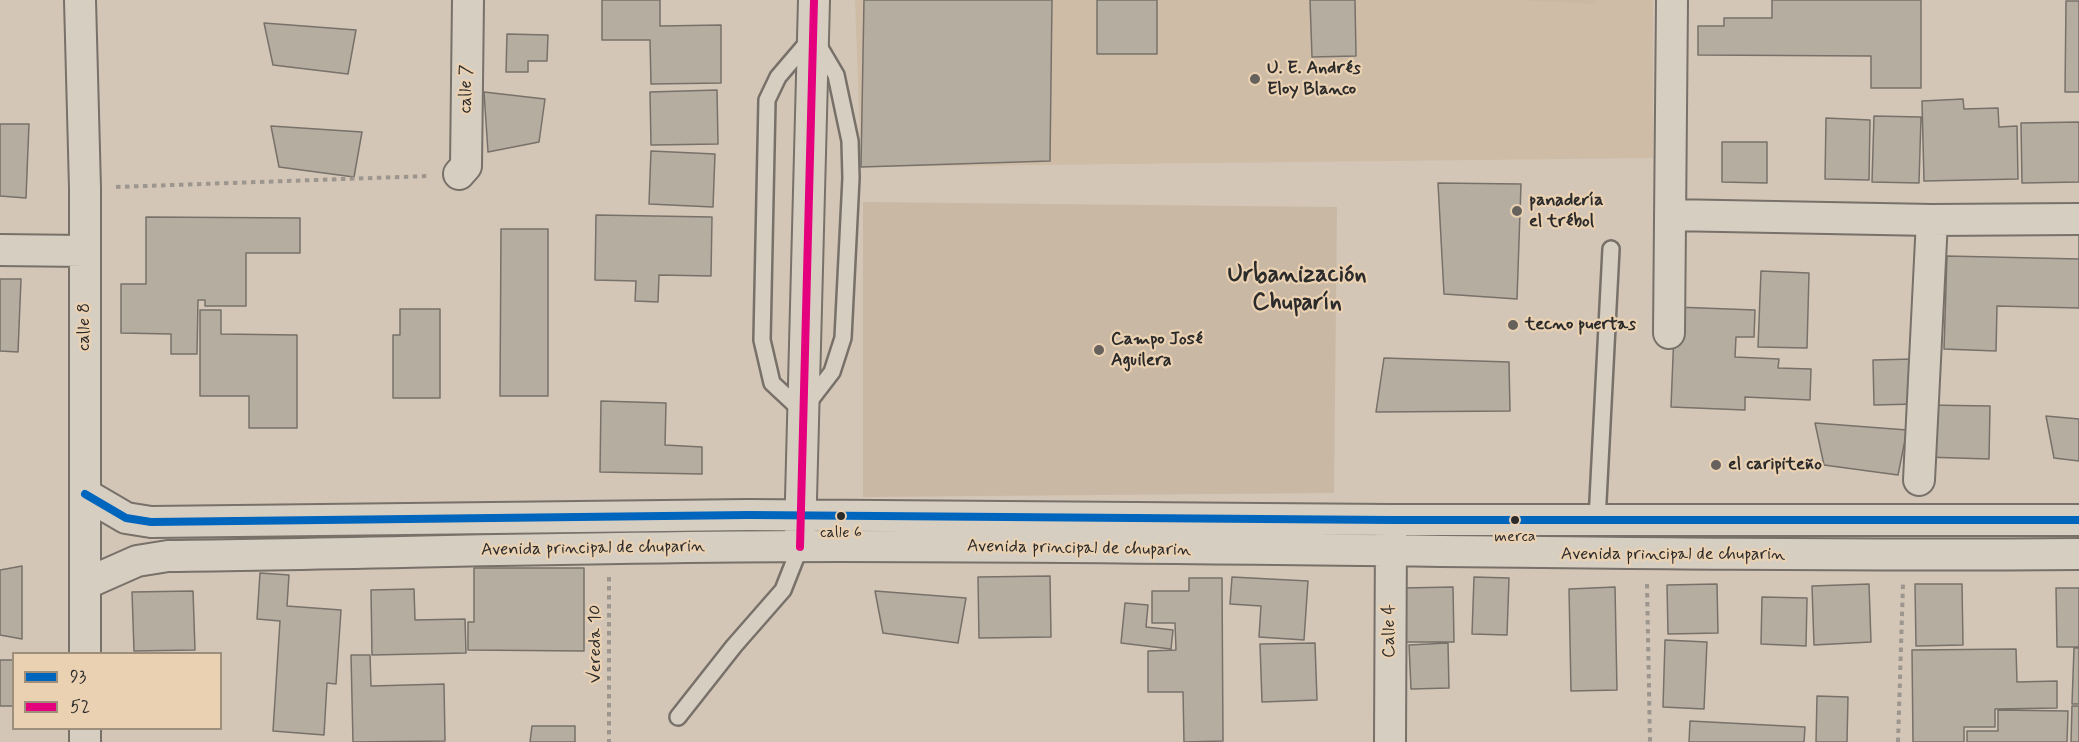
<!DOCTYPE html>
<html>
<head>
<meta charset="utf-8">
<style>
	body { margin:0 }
	#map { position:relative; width:2079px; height:742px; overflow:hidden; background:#d3c6b6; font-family:Mynerve,sans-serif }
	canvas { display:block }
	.legend { position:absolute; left:12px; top:652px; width:210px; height:78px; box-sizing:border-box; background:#ead1b2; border:2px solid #9e8f7c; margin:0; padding:8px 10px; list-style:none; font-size:18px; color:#2b2b2b }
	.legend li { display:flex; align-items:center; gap:12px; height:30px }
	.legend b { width:30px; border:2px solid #9e8f7c }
</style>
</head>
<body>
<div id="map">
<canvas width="2079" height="742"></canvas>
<ul class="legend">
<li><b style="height:8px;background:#0065bd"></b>93</li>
<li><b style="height:8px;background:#e5007d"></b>52</li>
</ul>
</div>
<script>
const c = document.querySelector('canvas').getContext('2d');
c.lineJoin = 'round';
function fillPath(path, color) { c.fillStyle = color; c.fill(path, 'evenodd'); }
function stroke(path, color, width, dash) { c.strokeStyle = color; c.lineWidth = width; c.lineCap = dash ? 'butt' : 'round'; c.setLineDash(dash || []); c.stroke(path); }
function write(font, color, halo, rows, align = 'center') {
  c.font = font + ' Mynerve,sans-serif'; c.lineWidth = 4.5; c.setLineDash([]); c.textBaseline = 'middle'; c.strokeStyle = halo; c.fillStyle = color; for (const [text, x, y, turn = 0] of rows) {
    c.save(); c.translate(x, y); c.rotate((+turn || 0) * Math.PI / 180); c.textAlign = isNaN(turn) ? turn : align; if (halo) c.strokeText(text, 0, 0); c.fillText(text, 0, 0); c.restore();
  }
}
fillPath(new Path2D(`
	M855,0H1653V158L861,167Z`), '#cebca6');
fillPath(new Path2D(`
	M1519,0H1596V4Z
	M863,202L1337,207L1334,493L863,497Z`), '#c9b8a4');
const building = new Path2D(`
	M602,0H660V26L721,25V83L651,84L650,40H602Z
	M864,0H1052L1050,161L861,167Z
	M1097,0H1157V54H1097Z
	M1310,0H1355L1356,56L1312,57Z
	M1772,0H1921V88H1871V56L1698,55V26H1724V18H1772Z
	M2066,1H2079V92H2065Z
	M264,23L356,30L348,74L273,65Z
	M507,34L548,35L547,61H528V72H506Z
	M717,90L718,144L651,145L650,92Z
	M484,92L545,99L539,142L488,152Z
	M1963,99L1964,109L1998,108L1999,127L2017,126L2018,179L1924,181L1922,101Z
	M1874,116L1921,117L1919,183L1872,182Z
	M1826,118L1870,120L1869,180L1825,179Z
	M2079,122V182L2022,183L2021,123Z
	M0,124H29L26,198L0,196Z
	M271,126L362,132L354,177L279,167Z
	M1722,142H1767V183L1722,182Z
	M651,151L715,154L713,207L649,204Z
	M1438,183L1521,184L1517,299L1444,294Z
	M596,215L712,217L711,276L659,275L658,302L635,301L636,281L595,280Z
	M146,217L300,218V253H246V306H205V300H198L197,354H171V334L121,333V284H146Z
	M501,229H548V396H500Z
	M2079,234V308L1997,306L1996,351L1944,349L1947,256L2079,259Z
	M1761,271L1809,273L1807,348L1758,347Z
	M0,279H21L18,352L0,351Z
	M1675,307L1755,310L1754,337H1736L1735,357L1779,359L1778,368L1811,369L1810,400L1745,397V410L1671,407Z
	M400,309H440V398H393V335H400Z
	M200,310H221V334L297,335V428H249V396H200Z
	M1384,358L1509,362L1510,411L1376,412Z
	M1915,359L1916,404L1874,405L1873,360Z
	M601,401L666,403L665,445L702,447V474L600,472Z
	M1925,405L1990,406L1989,459L1924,457Z
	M2046,416L2079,419V461L2054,458Z
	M1815,423L1907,430L1898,475L1824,465Z
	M22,566V639L0,635V570Z
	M474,568H584V651L468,650V622H474Z
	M260,573L289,575L287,606L341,610L336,684L327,683L324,735L273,731L280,621L257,619Z
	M1050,576L1051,637L979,638L978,577Z
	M1232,577L1308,581L1304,640L1259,637L1261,606L1230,604Z
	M1474,577L1509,578L1507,635L1472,634Z
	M1189,578H1222L1223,741L1184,742L1183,692H1148V651L1176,650L1175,623H1152V591H1189Z
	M1717,584L1718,633L1668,634L1667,585Z
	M1869,584L1871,642L1814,645L1812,586Z
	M1915,584H1962L1963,645L1916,646Z
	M1453,587L1454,642H1403V588Z
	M1615,587L1617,690L1571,691L1569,589Z
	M2056,588H2079V647H2057Z
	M414,589L415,620L465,619L466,653L372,655L371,590Z
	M193,591L195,650L134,651L132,592Z
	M875,591L966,598L958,643L883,633Z
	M1762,597L1807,598L1806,646L1761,644Z
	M1125,603L1148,605L1146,627L1173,630L1171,649L1121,643Z
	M1665,640L1707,642L1704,709L1663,707Z
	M1315,643L1317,700L1262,702L1260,644Z
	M1448,643L1449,688L1411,689L1409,645Z
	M2074,648H2079V704H2072Z
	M2016,649L2017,682L2057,681V708L1995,709V727H1964V742H1913L1912,650Z
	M351,655H370L371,686L444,684L445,741L353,742Z
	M0,660H14V706H0Z
	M1817,696L1848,697L1847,742H1816Z
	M2072,706H2079V742H2071Z
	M1998,710L2068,711L2067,742H1967V731H1998Z
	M1690,721L1805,727L1804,742H1689Z
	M532,726H575V742H530Z`);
fillPath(building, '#b6ada1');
stroke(building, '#77716a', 1.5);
const service = new Path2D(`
	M813,36L836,75L850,141L851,178L843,338L832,372L802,411L772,383L762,340L767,100L778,77Z
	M1597,520L1611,249
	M678,717L734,646L783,590L800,547`);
const minor = new Path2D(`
	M80,0L85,188V654
	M459,174L466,166L468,0
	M1670,215L1932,220L2079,219
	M0,250L85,251
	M1669,333L1672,0
	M1919,480L1932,220
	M85,494L126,518L151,522L749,515L1391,520H2079
	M800,537L814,0
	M85,584L137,561L168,556C392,553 616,546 840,546C1253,546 1666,557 2079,554
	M85,742V728
	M1390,742L1391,532`);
stroke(service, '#77716a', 20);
stroke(minor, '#77716a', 34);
stroke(new Path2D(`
	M116,187L429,176
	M609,577V742
	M1647,584L1650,742
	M1898,742L1903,584`), '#9d968e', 4, [4.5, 4.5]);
stroke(service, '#d7cec2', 15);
stroke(minor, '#d7cec2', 30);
stroke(new Path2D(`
	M85,494L126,518L151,522L749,515L1391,520H2079`), '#0065bd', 8);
stroke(new Path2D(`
	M800,547L814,0`), '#e5007d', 8);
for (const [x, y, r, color] of [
	[1255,79,6,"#66615c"],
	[1517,211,6,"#66615c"],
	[1513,325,6,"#66615c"],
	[1099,350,6,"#66615c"],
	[1716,465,6,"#66615c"],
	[841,516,5,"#2b2b2b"],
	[1515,520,5,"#2b2b2b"]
]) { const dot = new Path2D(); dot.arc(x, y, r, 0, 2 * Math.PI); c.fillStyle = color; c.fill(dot); stroke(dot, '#ead1b2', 2); }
write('16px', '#2b2b2b', '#ead1b2', [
	["calle 6",841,534],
	["merca",1515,538]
]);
write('bold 18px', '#2b2b2b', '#ead1b2', [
	["U. E. Andrés",1267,69],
	["Eloy Blanco",1267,90],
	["panadería",1529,201],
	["el trébol",1529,222],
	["tecno puertas",1525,325],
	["Campo José",1111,340],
	["Aguilera",1111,361],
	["el caripiteño",1728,465]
], 'left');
write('18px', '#2b2b2b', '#ead1b2', [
	["calle 7",467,89,-89],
	["calle 8",85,327,-90],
	["Avenida principal de chuparin",593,549,-1],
	["Avenida principal de chuparin",1079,549,1],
	["Avenida principal de chuparin",1673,555],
	["Calle 4",1390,631,-90],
	["Vereda 10",596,644,-90]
]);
write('bold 24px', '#2b2b2b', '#ead1b2', [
	["Urbanización",1297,276],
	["Chuparín",1297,304]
]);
</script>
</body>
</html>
